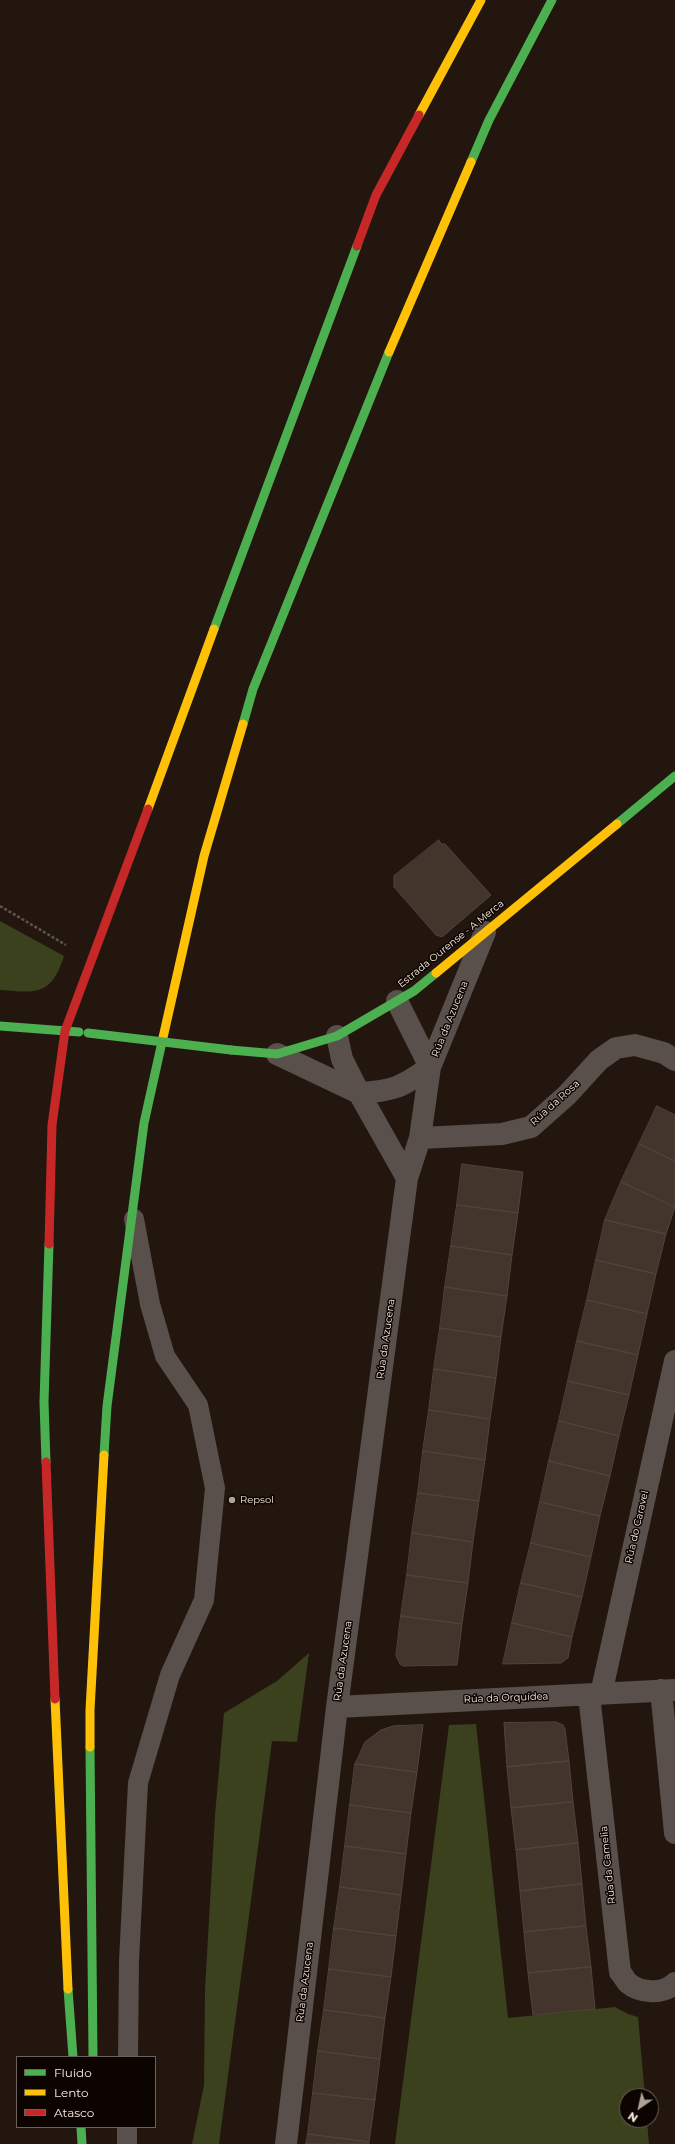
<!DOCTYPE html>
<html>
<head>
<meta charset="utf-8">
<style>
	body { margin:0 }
	#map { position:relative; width:675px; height:2144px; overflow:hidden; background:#22160e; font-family:Montserrat,sans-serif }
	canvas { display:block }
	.legend { position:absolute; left:16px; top:2056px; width:140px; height:72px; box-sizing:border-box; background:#0c0401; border:1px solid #6c615b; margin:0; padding:5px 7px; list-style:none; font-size:12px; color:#fcede3 }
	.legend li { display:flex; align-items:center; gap:8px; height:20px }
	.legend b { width:20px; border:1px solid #6c615b }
	.north { position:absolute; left:619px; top:2088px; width:40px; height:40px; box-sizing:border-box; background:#0c0401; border:1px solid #6c615b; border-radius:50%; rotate:214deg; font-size:11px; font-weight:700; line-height:16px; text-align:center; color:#fcede3 }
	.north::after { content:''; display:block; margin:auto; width:14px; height:18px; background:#b0a298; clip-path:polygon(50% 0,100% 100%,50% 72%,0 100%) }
</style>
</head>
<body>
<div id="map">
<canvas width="675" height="2144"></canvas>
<ul class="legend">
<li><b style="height:5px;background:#4caf50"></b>Fluido</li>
<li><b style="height:5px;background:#ffc107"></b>Lento</li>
<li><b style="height:5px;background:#c62828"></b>Atasco</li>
</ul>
<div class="north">N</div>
</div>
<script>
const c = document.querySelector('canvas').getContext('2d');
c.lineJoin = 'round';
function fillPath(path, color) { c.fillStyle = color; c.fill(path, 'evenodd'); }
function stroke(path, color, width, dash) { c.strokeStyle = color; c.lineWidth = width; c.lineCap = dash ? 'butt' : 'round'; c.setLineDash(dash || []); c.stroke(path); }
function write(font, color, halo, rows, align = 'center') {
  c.font = font + ' Montserrat,sans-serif'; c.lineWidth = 3; c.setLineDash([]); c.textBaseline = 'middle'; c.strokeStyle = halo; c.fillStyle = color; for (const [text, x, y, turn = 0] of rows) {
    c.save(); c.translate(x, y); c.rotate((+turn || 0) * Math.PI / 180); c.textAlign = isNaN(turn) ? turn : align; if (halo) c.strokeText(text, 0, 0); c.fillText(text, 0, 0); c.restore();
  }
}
fillPath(new Path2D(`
	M0,921L64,956C51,996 37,993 0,990Z
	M309,1653L297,1742L272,1741L219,2144H192L204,2085L205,1989L215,1815L224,1713L277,1681Z
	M476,1724L508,2018L615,2007L628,2014L638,2017L645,2096H627V2120H647L649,2144H395L449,1725Z`), '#3b401d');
const building = new Path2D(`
	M439,840L441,844H445L491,895L442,937L436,935L394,887V876Z
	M657,1106L675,1115V1161L639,1144Z
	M639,1144L675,1161V1207L621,1182Z
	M462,1164L523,1172L518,1213L457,1205Z
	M621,1182L675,1207L666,1234L605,1220Z
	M457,1205L518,1213L512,1255L451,1246Z
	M605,1220L666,1234L656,1274L596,1260Z
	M451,1246L512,1255L507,1296L445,1287Z
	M596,1260L656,1274L647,1314L587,1300Z
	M445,1287L507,1296L501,1337L440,1328Z
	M587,1300L647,1314L638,1355L577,1341Z
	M440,1328L501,1337L496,1378L434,1369Z
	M577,1341L638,1355L629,1395L568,1381Z
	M434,1369L496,1378L490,1419L429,1410Z
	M568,1381L629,1395L619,1436L559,1421Z
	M429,1410L490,1419L485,1460L423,1451Z
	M559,1421L619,1436L610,1476L549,1461Z
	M423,1451L485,1460L479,1501L418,1493Z
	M549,1461L610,1476L600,1516L540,1502Z
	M418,1493L479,1501L473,1542L412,1533Z
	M540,1502L600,1516L591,1557L531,1543Z
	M412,1533L473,1542L468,1583L407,1575Z
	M531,1543L591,1557L582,1597L521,1583Z
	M407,1575L468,1583L462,1624L401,1616Z
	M521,1583L582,1597L572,1637L512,1623Z
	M401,1616L462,1624L457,1665L403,1666L400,1664L396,1656Z
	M512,1623L572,1637L568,1658L561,1663L503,1664Z
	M556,1722L563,1725L565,1729L569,1761L507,1767L504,1723Z
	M423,1725L417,1772L355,1764L365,1742L381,1730L393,1726Z
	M569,1761L573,1802L511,1808L507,1767Z
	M355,1764L417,1772L411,1813L350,1805Z
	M573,1802L578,1843L516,1850L511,1808Z
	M350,1805L411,1813L406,1854L345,1846Z
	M578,1843L582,1884L520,1891L516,1850Z
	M345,1846L406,1854L401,1895L340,1887Z
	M582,1884L586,1926L524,1932L520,1891Z
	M340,1887L401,1895L396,1936L334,1928Z
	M586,1926L591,1967L528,1973L524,1932Z
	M334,1928L396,1936L391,1977L329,1969Z
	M591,1967L595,2009L533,2015L528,1973Z
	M329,1969L391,1977L385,2018L324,2010Z
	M324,2010L385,2018L380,2059L318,2051Z
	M318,2051L380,2059L375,2100L313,2093Z
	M313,2093L375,2100L369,2142L308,2134Z
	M308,2134L369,2142V2144H306Z`);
fillPath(building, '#43352b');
stroke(building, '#4e453d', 1);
stroke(new Path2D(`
	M0,906L66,945`), '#5e5551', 2.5, [3, 2]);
stroke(new Path2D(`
	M128,2057L129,1961L138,1783L170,1675L204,1600L215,1488L198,1405L165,1356L150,1304L134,1219
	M127,2144V2127`), '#59504b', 20);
stroke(new Path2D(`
	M337,1036L342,1059L359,1093C394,1091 402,1087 430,1067L397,1001
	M277,1054L359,1093L407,1178
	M420,1138L502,1134L531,1127L567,1095L599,1060L616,1048L635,1045L664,1053L675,1060
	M661,1690L675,1833
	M601,1694L675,1361
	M589,1695L620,1972C623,1975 625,1980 628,1983C640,1993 663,1995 675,1983
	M337,1707L675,1690
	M286,2144L337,1707L407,1178L420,1138L430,1067L485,932`), '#59504b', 22);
stroke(new Path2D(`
	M471,162L489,120L552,0
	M214,629L357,246
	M243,724L253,689L389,352
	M617,824L675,776
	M0,1026L79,1032
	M231,1050L277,1054L337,1036L414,991L436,973
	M104,1455L107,1406L144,1123L162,1042
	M46,1462L44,1402L49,1244
	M90,1747L93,2057
	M68,1989L73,2057
	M81,2127L82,2144`), '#4caf50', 9);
stroke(new Path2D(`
	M419,115L481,0
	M389,352L471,162
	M148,809L214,629
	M436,973L617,824
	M162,1042L204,856L243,724
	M55,1699L68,1989
	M90,1747V1710L104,1455`), '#ffc107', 9);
stroke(new Path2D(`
	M357,246L376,195L419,115
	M65,1031L148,809
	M49,1244L52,1125L65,1031
	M46,1462L55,1699`), '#c62828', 9);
stroke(new Path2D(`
	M88,1033L231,1050`), '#4caf50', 9);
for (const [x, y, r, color] of [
	[232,1500,4,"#b0a298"]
]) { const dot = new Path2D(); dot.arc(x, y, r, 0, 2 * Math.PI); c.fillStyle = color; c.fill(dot); stroke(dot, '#0c0401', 1.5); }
write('10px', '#fcede3', '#0c0401', [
	["Estrada Ourense - A Merca",451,944,-39],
	["Rúa da Azucena",450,1019,-68],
	["Rúa da Rosa",555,1103,-42],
	["Rúa da Azucena",386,1339,-82],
	["Rúa do Caravel",637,1527,-77],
	["Rúa da Azucena",343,1661,-82],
	["Rúa da Orquídea",506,1698,-2],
	["Rúa da Camelia",608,1865,-96],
	["Rúa da Azucena",305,1982,-83]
]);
write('10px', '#fcede3', '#0c0401', [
	["Repsol",240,1500]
], 'left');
</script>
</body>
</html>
